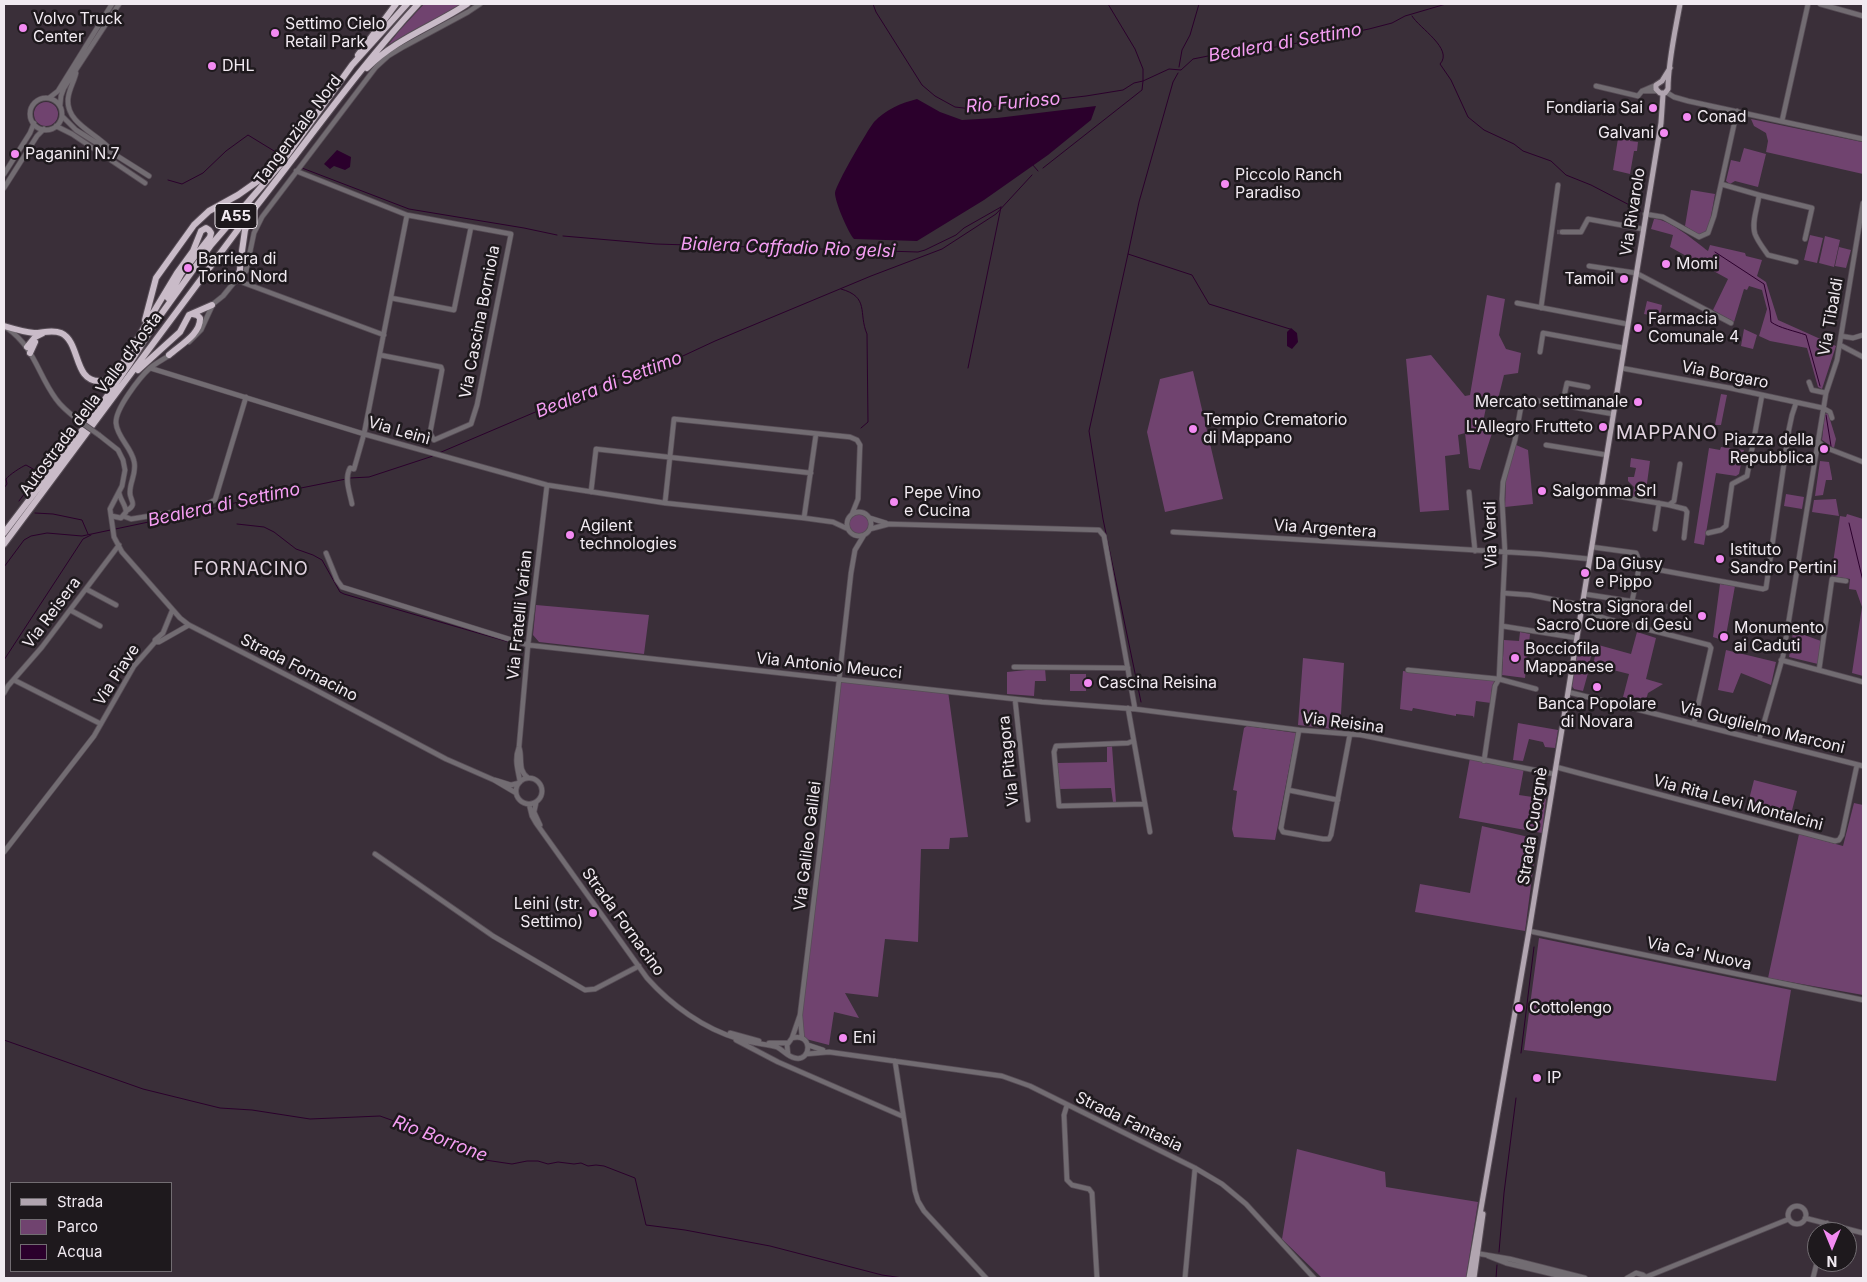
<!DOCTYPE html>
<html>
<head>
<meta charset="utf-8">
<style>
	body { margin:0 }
	#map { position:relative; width:1867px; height:1282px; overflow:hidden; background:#3a2f39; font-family:Inter,sans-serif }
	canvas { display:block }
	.frame { position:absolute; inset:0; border:5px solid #f1eaf1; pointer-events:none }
	.legend { position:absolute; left:10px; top:1182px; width:162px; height:90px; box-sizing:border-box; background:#1e191d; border:1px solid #726d72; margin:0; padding:6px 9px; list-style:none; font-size:15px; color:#f1eaf1 }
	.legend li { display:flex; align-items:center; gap:10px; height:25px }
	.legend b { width:25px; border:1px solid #726d72 }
	.north { position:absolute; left:1807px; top:1222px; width:50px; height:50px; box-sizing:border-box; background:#1e191d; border:1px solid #726d72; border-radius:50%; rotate:180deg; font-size:14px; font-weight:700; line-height:20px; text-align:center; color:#f1eaf1 }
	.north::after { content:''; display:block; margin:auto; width:18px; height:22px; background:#f38af2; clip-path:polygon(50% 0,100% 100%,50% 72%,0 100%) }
</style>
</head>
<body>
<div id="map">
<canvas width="1867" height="1282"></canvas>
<div class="frame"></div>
<ul class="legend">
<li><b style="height:6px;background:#b1a5b0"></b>Strada</li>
<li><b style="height:14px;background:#70436f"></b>Parco</li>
<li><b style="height:14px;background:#2b002c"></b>Acqua</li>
</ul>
<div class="north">N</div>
</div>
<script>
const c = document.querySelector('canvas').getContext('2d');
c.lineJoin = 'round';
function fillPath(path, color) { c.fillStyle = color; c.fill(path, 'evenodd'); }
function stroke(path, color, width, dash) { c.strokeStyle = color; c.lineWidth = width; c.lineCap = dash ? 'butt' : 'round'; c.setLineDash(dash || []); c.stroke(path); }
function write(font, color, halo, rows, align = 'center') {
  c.font = font + ' Inter,sans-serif'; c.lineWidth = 5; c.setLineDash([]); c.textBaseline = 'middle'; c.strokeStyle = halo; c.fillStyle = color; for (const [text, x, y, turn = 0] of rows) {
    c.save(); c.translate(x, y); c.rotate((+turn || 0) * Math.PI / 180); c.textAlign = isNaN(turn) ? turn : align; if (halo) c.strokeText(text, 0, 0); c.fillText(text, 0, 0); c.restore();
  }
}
fillPath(new Path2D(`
	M424,4H464L388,45L399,31Z
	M34 114a12 12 0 1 1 24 0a12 12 0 1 1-24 0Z
	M1751,119L1862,142L1863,144V174L1766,152L1768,141L1766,133L1754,126Z
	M1619,132L1631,134L1630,141L1638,142L1637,151H1634L1630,174L1613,170Z
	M1744,148L1766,154L1758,187L1735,181L1730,184L1726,181L1731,160L1740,162Z
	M1691,190L1715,194L1709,227L1703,234H1698L1685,226Z
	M1654,219C1668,218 1696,242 1708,251L1710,245L1745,253L1746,256L1762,260L1757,276L1766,282L1778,320L1836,346L1822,389L1818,387L1807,348L1770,341L1759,336L1767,309L1762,290L1749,286L1747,290L1744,289L1734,322L1713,310L1728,279L1670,247L1673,235L1651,229Z
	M1810,235L1823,238L1817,263L1804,260Z
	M1825,236L1840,240L1834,267L1819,263Z
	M1839,247L1851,250L1846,268L1835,266Z
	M1487,295L1505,299L1499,335L1506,349L1521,353L1518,373L1504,375L1498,399L1488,398L1483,422L1495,424L1480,470L1469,468L1465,433L1458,435L1460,454L1445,456L1449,510L1420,512L1406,359L1431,355L1465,396L1470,395Z
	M1647,301L1662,305L1660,317L1644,314Z
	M1744,329L1757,335L1753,349L1741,346Z
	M1193,371L1223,499L1165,512L1147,432L1160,379Z
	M1721,394L1727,395L1721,425H1715Z
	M1828,413L1836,439L1834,448L1822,440L1825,414Z
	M1516,445L1528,450L1533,504L1505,507L1506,477Z
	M1721,447L1744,450L1739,474L1736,476L1716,473L1704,545L1694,543L1709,448L1720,450Z
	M1631,458L1650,461L1645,498L1633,496L1634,487L1628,481V477H1634L1636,468L1630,467Z
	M1820,461L1829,462L1832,478V480H1826L1823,495L1815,496Z
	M1786,494L1804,497L1802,509L1784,506Z
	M1836,499L1839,516L1812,512L1814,500Z
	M1847,514L1863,519V676L1852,673L1862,607L1856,590L1849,589L1850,579L1831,576L1840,516L1846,517Z
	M849 524a10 10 0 1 1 20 0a10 10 0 1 1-20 0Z
	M1720,584L1735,586L1725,641L1713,637Z
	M536,605L649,615L644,654L539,642L533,635Z
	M1520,632L1530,634L1525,678L1502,675L1504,640L1519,641Z
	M1637,632L1656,638L1646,679L1663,684L1648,693L1645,703L1623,697L1629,674L1593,665L1597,647L1579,643L1580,640L1584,641L1631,654Z
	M1796,632L1821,641L1818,664L1789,657L1793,633Z
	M1578,649L1592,652L1589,665L1576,662Z
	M1726,650L1776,662L1771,685L1741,673L1733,693L1718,690Z
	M1303,658L1344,663L1340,730L1298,725Z
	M1045,668L1046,681H1035L1034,696L1007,694V672Z
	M1574,669L1588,673L1583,691L1574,689L1572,686Z
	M1403,671L1495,680L1492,686L1491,703L1476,701L1474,718L1473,716L1456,714V716L1413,708L1412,711L1400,709Z
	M1070,674H1086V691H1070Z
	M839,679L948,691L968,837L950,838L949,849H921L918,942L885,939L878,997L845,993L859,1018L834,1012L829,1045L802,1038V1014Z
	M1518,723L1558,730L1555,748L1545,747L1543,742L1529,739L1523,761L1513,760Z
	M1247,726L1296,733L1275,840L1234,837L1232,829L1237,791L1233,790L1244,728Z
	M1112,746L1116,802H1113L1111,788L1060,789L1057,763L1107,762V747Z
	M1470,758L1524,768L1519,795L1546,799L1542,833L1459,818Z
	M1754,780L1797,791L1789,822L1746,811Z
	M1854,803L1863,805V995L1768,978L1799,834L1843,846Z
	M1482,826L1537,839L1525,931L1415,912L1420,884L1470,893Z
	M1539,938L1791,990L1776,1081L1524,1050Z
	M1297,1149L1385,1172L1386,1187L1478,1202L1466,1278H1322L1282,1239Z`), '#70436f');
fillPath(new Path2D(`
	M917,99L940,112L962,120L997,118L1096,106L1091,120L1048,155L984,200L917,241L854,239C848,232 835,202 835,193C836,184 867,131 874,122C885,110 901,103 917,99Z
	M337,150L351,157L350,167L345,170L334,166L330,169L324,164Z
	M1291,328L1297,333L1298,342L1292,349L1287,346V332Z`), '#2b002c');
stroke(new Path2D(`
	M873,4L876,12L922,85L935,96L955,107L972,109L1086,96L1123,90L1134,83L1143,81V69L1135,49L1108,4
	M1412,16C1419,28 1454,49 1440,64L1451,80L1468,117L1484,130L1514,144L1523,151L1551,161L1566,175L1591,185L1641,211
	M1179,67L1182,50L1190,35L1199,4
	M1178,73L1173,82L1139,202L1128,254L1192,275L1209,304L1290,329
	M1032,164L1038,171
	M302,168L409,209L524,228L557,235
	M1043,168L1142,90L1143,81L1169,69L1181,70L1193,59L1213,55L1243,53L1303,42L1317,37L1339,35L1369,29L1392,23L1405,16L1446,4
	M168,180L182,184L203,173L226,151L248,135L279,154
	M563,236L656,244L918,252L925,250L956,235L964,228L1001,207
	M1715,252L1764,284L1770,311L1771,322C1779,328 1795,331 1806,335L1820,386
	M1128,254L1089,431L1103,519L1141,702
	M841,289C870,297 858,313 867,334L868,422L861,428
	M968,368L1001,207
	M1826,415L1831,446
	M439,453L613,379L642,375L715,341L871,276L942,249L996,214L1032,175
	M350,478L369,477L433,456
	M4,488L7,484L6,479C9,475 21,467 26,465L40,473L19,501
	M35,513L53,514L82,520L88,534
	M1849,523L1863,581
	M237,524L264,527L274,532L296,549L313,555L322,560L340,592L344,594L509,642
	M4,567L24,540L31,536L47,533L82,536L220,507L256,497L346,479
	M4,660L83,539L91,535
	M4,1040L143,1089L220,1108L252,1110L310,1119L380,1116L425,1132L485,1160L512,1164L527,1161H538L548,1164L558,1162L574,1164L581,1163L588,1166L596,1165L604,1166L635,1178L646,1225L685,1230L770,1246L882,1275L903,1278
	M1521,1053L1534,947
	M1499,1252L1504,1193L1516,1098
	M1496,1278L1497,1265`), '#2b002c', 1);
stroke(new Path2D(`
	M1557,232H1562`), '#554b55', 4.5, [4.5, 2]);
const minor = new Path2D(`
	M1820,4L1863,16
	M76,73C74,82 69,89 68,99C66,123 96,133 109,148
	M1596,86L1638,96L1642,91L1656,85
	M1643,91H1657
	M1666,92L1674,97L1688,101L1863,139
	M49,98L58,91L112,4
	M30 114a16 16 0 1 1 32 0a16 16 0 1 1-32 0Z
	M60,106L61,96L64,88L119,4
	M62,116L76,130L149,176
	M1782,121L1808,4
	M56,126L72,134L145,183
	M296,171L407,215L511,234L477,405L471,424L434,440L430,433L442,370L441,367L380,355
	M4,174L30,133L34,123
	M1721,184L1759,195C1758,207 1751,222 1755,234C1758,242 1764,249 1768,255L1796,262
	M4,188L37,136L44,129
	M1759,195L1812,208L1805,239
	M1645,214L1663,217L1699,237L1708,233L1714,216L1737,111
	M1562,232H1581L1588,219L1643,229
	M1589,266L1636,273L1731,323
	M236,280L384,335
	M391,298L454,310L471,227
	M1517,303L1627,324
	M1541,308L1558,185
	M7,328C35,348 37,373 56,399C63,409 73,416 82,423
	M1841,336L1853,338L1863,335
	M189,342L201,330L213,304L223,296L236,280L246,271L254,233L262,217L376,67L388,56L403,47L468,12L480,4
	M1840,345L1863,357
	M1540,352L1543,333L1624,348
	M150,368L364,434L547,485L665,503L804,518L833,522L848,529
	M1621,368L1730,388L1823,408L1830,412L1832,418
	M1809,382L1812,390L1826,393
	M1562,405L1567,383L1588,387
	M99,435L118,450L123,460L125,470L122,486L110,509L114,537L122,552L180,618L189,625L310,687L446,759L494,780L516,793
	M1818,441L1824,447L1863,462
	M1546,445L1607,455
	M591,492L596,449L811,473
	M1469,492L1475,551
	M1600,493L1669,505L1674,501L1680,464
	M665,503L674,419L850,437L857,440L860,445L858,499L852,514
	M352,504C350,493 344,479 350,468L354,469L364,434L407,215
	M1669,505L1685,509L1687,512L1684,538
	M126,511C139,504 129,500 130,492C130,481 137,473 134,461C131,447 117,437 116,423C115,409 140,377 150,368C156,363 164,359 170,355
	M847 524a12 12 0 1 1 24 0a12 12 0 1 1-24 0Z
	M112,516L121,518L126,512C126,505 120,500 119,492
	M123,516L131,519L199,508L215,500L246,397
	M804,518L816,434
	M870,518L886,523
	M870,529L889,524L1099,530L1104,536L1135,709
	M1655,529L1659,503
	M1173,532L1540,554L1590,559
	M1708,533L1721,530L1726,526L1732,484L1747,476L1762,395
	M1592,547L1636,553C1643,565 1634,588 1632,602
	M326,553L337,580L342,587L528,645L1042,702L1135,709L1299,730L1361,735L1554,774
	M1638,566L1763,589L1766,588L1789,429L1792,415L1796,403
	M86,589L116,605
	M1503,593L1530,595L1582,605
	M1584,594L1688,610
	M70,610L100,626
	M1581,610L1607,619L1709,645L1711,648L1694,723
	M172,611L163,633L155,640V642H159L189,625
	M1502,626L1577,638
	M1781,660L1863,682
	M1014,667L1128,668
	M1408,670L1499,679L1536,689
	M1819,670L1832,579L1846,581
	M14,680L101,724
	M1568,692L1863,766
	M4,693L8,686L42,647L119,545
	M1015,699L1028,820
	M1128,708L1150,832
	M1299,730L1281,828L1283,832L1323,839H1329L1331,835L1350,734
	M1759,740L1783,656L1826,393L1837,360L1863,203
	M1133,741L1128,743L1056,746L1054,752L1059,806L1145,804
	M519,747C523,758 517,770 528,778
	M1484,761L1495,686L1499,679L1505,553L1502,499L1503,482L1515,440L1522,401L1528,399L1613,414
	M1556,767L1835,841L1839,840L1842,835L1857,765
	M516 791a13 13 0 1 1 26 0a13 13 0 1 1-26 0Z
	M495,780L511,785L519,783
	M520,782C518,769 514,760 519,747L528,645L547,485
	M1288,790L1338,800
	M536,803L534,812L540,825
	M529,804L532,816L536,823L647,978C671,1005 704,1029 739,1039C752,1043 764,1044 777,1047C783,1050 788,1057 795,1058C812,1062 813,1032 792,1038L787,1045L788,1054
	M4,852L94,736L134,666L155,642
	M375,854L493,936L585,990L595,989L639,966
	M1529,931L1863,1000
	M730,1033L759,1041
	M792,1038L800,1015
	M802,1038L800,1015L822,832L851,573L855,550L864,535
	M736,1040L778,1062L902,1116
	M769,1043H788
	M808,1045L823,1050
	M806,1054L829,1052L1002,1076L1030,1086L1195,1168L1222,1184L1246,1204L1314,1278
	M895,1061L915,1191L918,1201L924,1211L986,1278
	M1067,1105L1064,1115L1067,1180L1072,1185L1089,1189L1092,1193L1097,1278
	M1788 1215a9 9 0 1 1 18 0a9 9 0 1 1-18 0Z
	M1805,1218L1863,1233
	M1825,1232L1827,1223
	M1475,1253L1510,1259L1585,1278
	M1488,1256L1506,1263L1569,1278
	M1646,1277L1789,1219
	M1185,1278L1195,1168
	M1627,1278L1636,1273L1643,1275L1647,1278
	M1813,1278L1817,1262`);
const major = new Path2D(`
	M1670,68L1662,81L1656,85V89L1660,93H1665L1668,89C1668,62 1675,32 1680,4
	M1469,1278L1529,931L1661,123L1663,94
	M1474,1278L1483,1214`);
const highway = new Path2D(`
	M358,55L396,4
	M367,68C395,39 434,26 467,4
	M242,251L245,230L250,219
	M236,280L240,270L241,257
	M145,320L156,278L194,225L209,211L238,195L275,169
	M4,326C14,329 24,332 34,333C43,333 52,329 61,333C81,342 73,382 100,381C110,381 116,373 121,366L177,273L193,251L201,231L206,228L209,230L211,233L210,237L181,274L168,298
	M27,347L35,337L43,333
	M30,353L35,342
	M169,355C180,345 201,334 200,318L197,315L193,314
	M138,370L180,332L189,315L212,305
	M4,533L99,408L130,363L157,320L211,245L280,165L352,65L407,4
	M4,544L242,224C301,151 354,73 418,4`);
stroke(minor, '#574d56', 6);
stroke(major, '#574d56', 7);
stroke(highway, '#574d56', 8);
stroke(minor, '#726c72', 4.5);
stroke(major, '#b1a5b0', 5);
stroke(highway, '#c9bbc8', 6);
const minorBridge = new Path2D(`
	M82,423L99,435`);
stroke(minorBridge, '#574d56', 6, []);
stroke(minorBridge, '#726c72', 4.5);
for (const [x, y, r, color] of [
	[23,28,5,"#f38af2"],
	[275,33,5,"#f38af2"],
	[212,66,5,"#f38af2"],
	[1653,108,5,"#f38af2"],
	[1687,117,5,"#f38af2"],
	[1664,133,5,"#f38af2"],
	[15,154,5,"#f38af2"],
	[1225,184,5,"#f38af2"],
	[1666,264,5,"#f38af2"],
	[188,268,5,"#f38af2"],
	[1624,279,5,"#f38af2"],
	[1638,328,5,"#f38af2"],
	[1638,402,5,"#f38af2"],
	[1603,427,5,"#f38af2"],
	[1193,429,5,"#f38af2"],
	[1824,449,5,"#f38af2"],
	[1542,491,5,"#f38af2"],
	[894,502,5,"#f38af2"],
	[570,535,5,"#f38af2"],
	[1720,559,5,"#f38af2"],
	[1585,573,5,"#f38af2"],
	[1702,616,5,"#f38af2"],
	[1724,637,5,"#f38af2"],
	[1515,658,5,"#f38af2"],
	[1088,683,5,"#f38af2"],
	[1597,687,5,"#f38af2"],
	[593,913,5,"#f38af2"],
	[1519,1008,5,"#f38af2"],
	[843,1038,5,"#f38af2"],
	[1537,1078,5,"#f38af2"]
]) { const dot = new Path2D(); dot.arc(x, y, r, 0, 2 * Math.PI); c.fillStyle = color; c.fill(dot); stroke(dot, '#1e191d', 2); }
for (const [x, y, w] of [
	[236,216,42]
]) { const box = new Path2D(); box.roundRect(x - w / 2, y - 12.5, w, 25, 4); c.fillStyle = '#1e191d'; c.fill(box); stroke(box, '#f1eaf1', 1); }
write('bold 15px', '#f1eaf1', null, [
	["A55",236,216]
]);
write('16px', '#f1eaf1', '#1e191d', [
	["Volvo Truck",33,19],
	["Center",33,37],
	["Settimo Cielo",285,24],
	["Retail Park",285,42],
	["DHL",222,66],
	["Fondiaria Sai",1643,108,"right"],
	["Conad",1697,117],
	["Galvani",1654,133,"right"],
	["Paganini N.7",25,154],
	["Piccolo Ranch",1235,175],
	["Paradiso",1235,193],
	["Barriera di",198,259],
	["Torino Nord",198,277],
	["Momi",1676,264],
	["Tamoil",1614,279,"right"],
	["Farmacia",1648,319],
	["Comunale 4",1648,337],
	["Mercato settimanale",1628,402,"right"],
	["Tempio Crematorio",1203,420],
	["di Mappano",1203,438],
	["L'Allegro Frutteto",1593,427,"right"],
	["Piazza della",1814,440,"right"],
	["Repubblica",1814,458,"right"],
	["Salgomma Srl",1552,491],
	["Pepe Vino",904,493],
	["e Cucina",904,511],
	["Agilent",580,526],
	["technologies",580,544],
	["Istituto",1730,550],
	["Sandro Pertini",1730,568],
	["Da Giusy",1595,564],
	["e Pippo",1595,582],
	["Nostra Signora del",1692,607,"right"],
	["Sacro Cuore di Gesù",1692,625,"right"],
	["Monumento",1734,628],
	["ai Caduti",1734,646],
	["Bocciofila",1525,649],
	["Mappanese",1525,667],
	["Cascina Reisina",1098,683],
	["Banca Popolare",1597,704,"center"],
	["di Novara",1597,722,"center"],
	["Leini (str.",583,904,"right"],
	["Settimo)",583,922,"right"],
	["Cottolengo",1529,1008],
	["Eni",853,1038],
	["IP",1547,1078]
], 'left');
write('16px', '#f1eaf1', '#1e191d', [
	["Tangenziale Nord",298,130,-53],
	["Via Rivarolo",1633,212,-81],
	["Via Tibaldi",1831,317,-80],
	["Via Cascina Borniola",480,322,-79],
	["Via Borgaro",1725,375,11],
	["Autostrada della Valle d'Aosta",91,404,-53],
	["Via Leinì",399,431,16],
	["Via Argentera",1325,529,4],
	["Via Verdi",1491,535,-91],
	["Via Reisera",52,613,-53],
	["Via Fratelli Varian",520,615,-84],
	["Via Antonio Meucci",829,666,6],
	["Strada Fornacino",299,668,27],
	["Via Piave",117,675,-57],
	["Via Reisina",1343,723,7],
	["Via Guglielmo Marconi",1762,728,14],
	["Via Pitagora",1009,761,-96],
	["Via Rita Levi Montalcini",1738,803,15],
	["Strada Cuorgnè",1533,826,-81],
	["Via Galileo Galilei",808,846,-83],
	["Strada Fornacino",623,922,54],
	["Via Ca' Nuova",1699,954,12],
	["Strada Fantasia",1129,1122,26]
]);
write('italic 18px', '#f59ef3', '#1e191d', [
	["Bealera di Settimo",1285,43,-10],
	["Rio Furioso",1013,103,-5],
	["Bialera Caffadio Rio gelsi",788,248,2],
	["Bealera di Settimo",609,385,-21],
	["Bealera di Settimo",224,505,-12],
	["Rio Borrone",440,1139,21]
]);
c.letterSpacing = '1px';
write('18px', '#e0d2df', '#1e191d', [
	["FORNACINO",251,570]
]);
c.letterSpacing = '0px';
c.letterSpacing = '1px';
write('19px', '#e0d2df', '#1e191d', [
	["MAPPANO",1667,433]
]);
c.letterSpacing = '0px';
</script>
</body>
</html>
